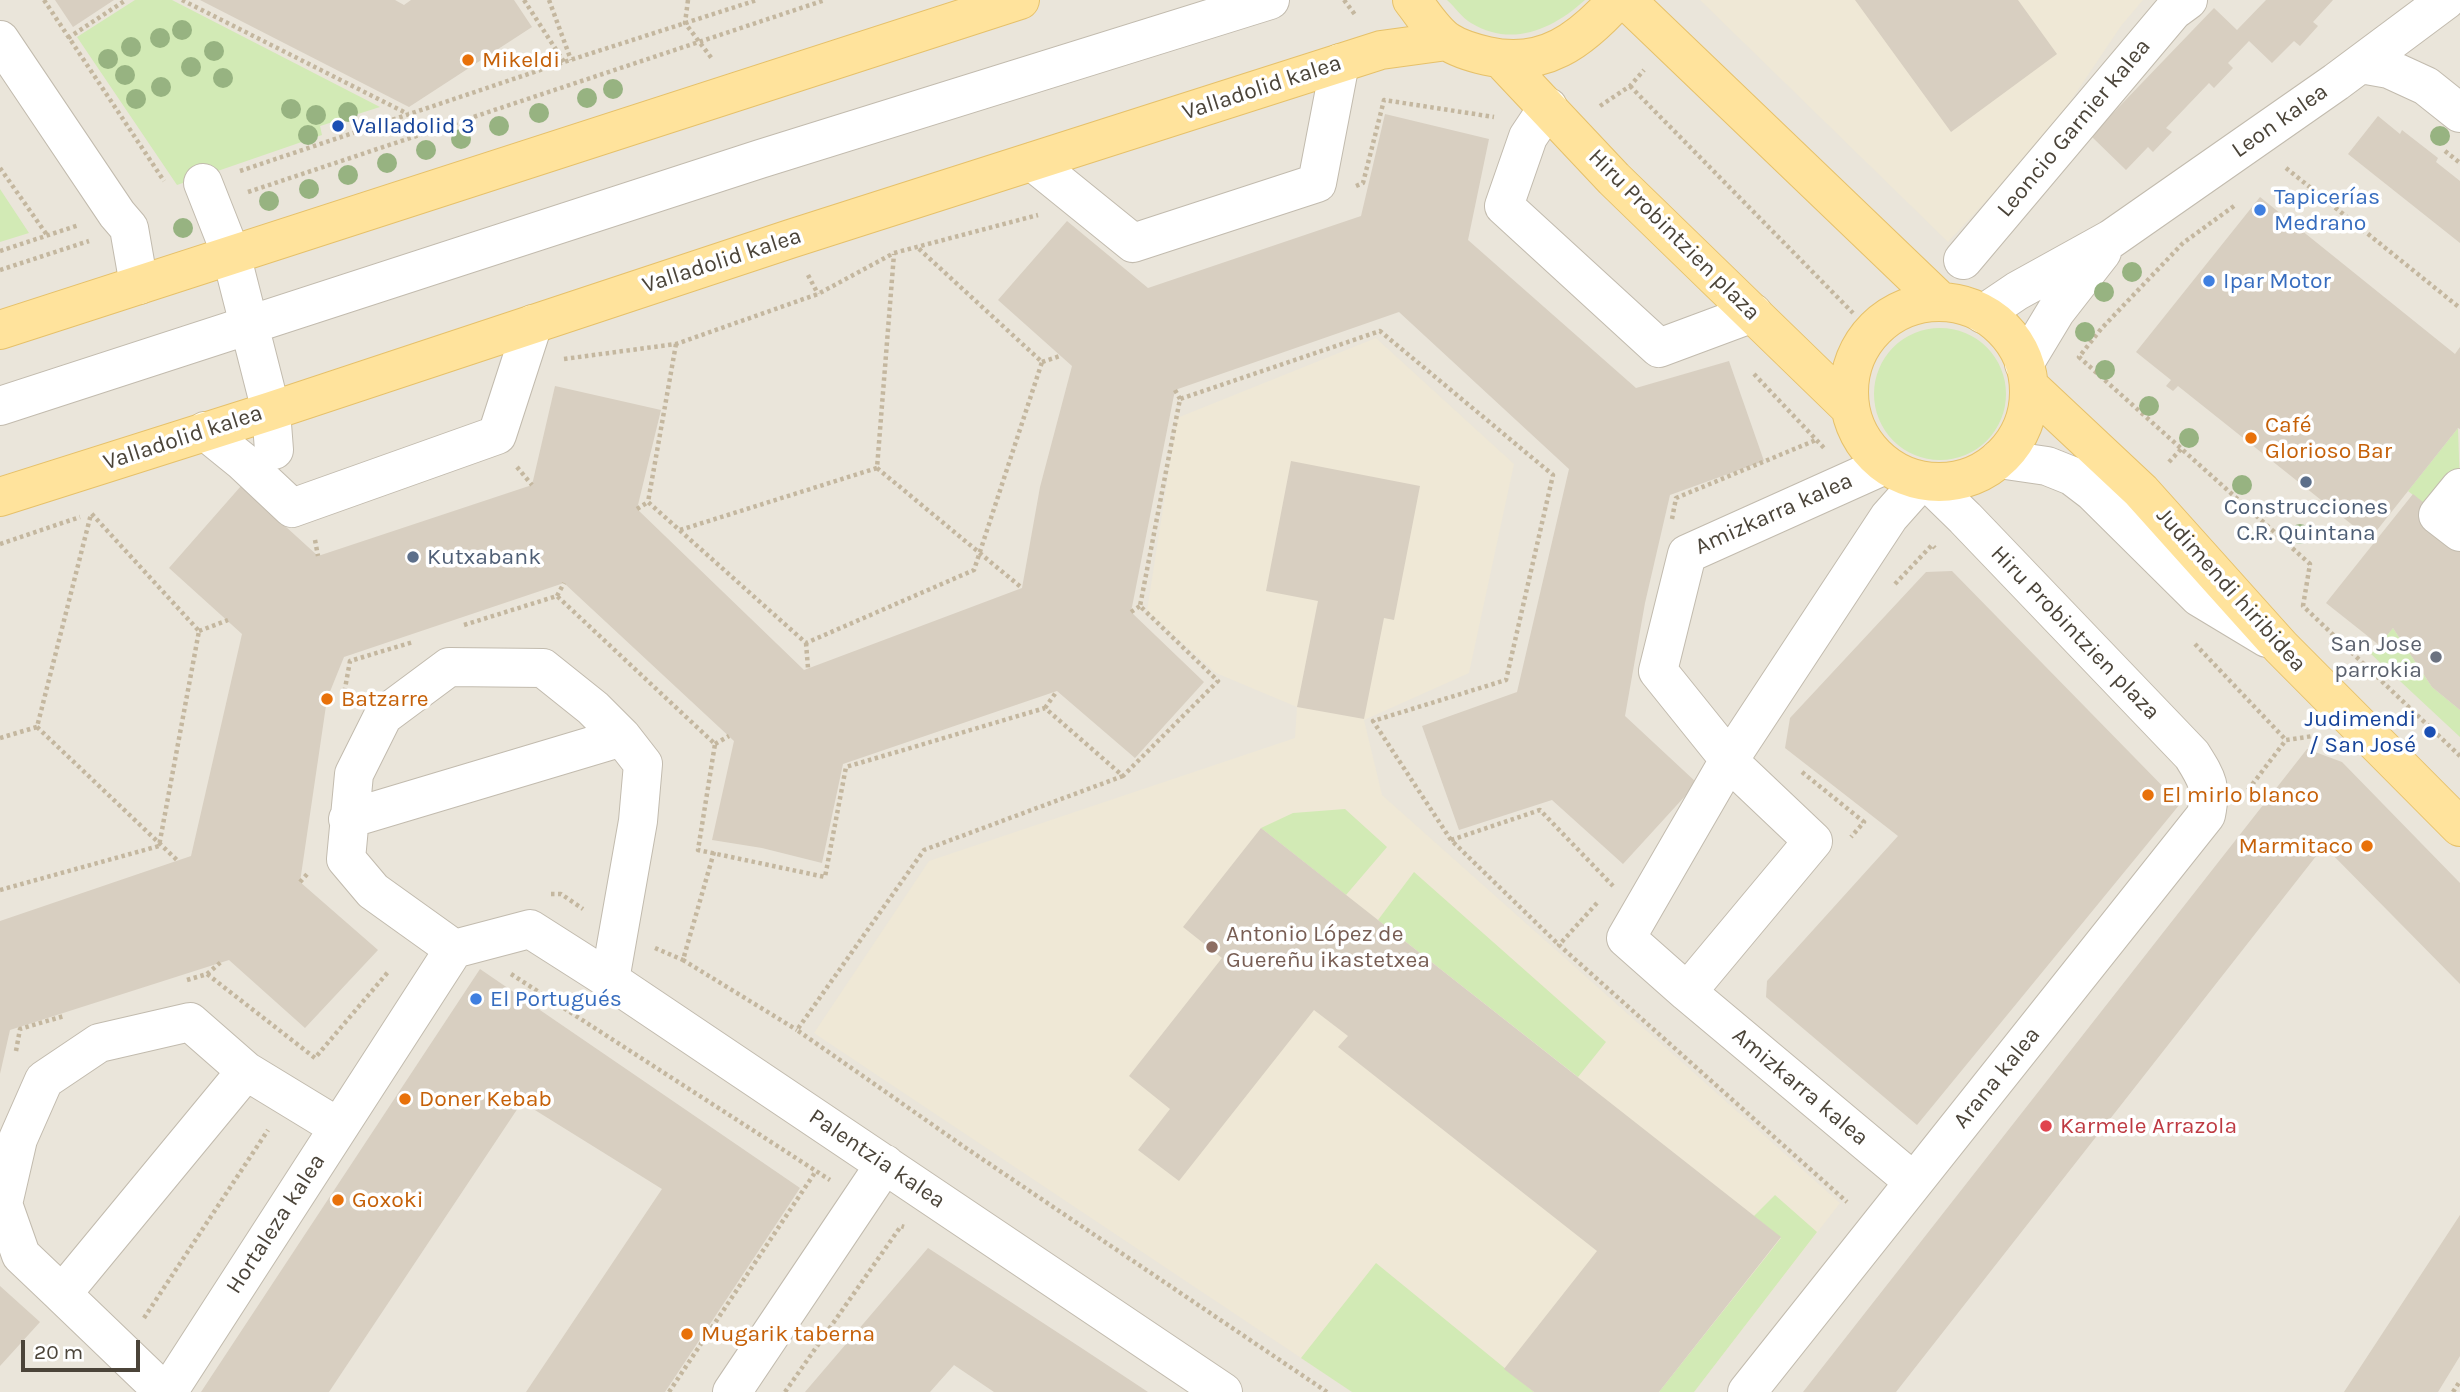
<!DOCTYPE html>
<html>
<head>
<meta charset="utf-8">
<style>
	body { margin:0 }
	#map { position:relative; width:2460px; height:1392px; overflow:hidden; background:#f6f3ec; font-family:Karla,sans-serif }
	canvas { display:block }
	.scale { position:absolute; left:21px; top:1340px; width:119px; height:32px; box-sizing:border-box; border:4px solid #4b4439; border-top:0; padding-left:9px; font-size:21px; line-height:24px; white-space:nowrap; color:#4b4439; -webkit-text-stroke:5px #fff; paint-order:stroke }
</style>
</head>
<body>
<div id="map">
<canvas width="2460" height="1392"></canvas>
<div class="scale">20 m</div>
</div>
<script>
const c = document.querySelector('canvas').getContext('2d');
c.lineJoin = 'round';
function fillPath(path, color) { c.fillStyle = color; c.fill(path, 'evenodd'); }
function stroke(path, color, width, dash) { c.strokeStyle = color; c.lineWidth = width; c.lineCap = dash ? 'butt' : 'round'; c.setLineDash(dash || []); c.stroke(path); }
function write(font, color, halo, rows, align = 'center') {
  c.font = font + ' Karla,sans-serif'; c.lineWidth = 7; c.setLineDash([]); c.textBaseline = 'middle'; c.strokeStyle = halo; c.fillStyle = color; for (const [text, x, y, turn = 0] of rows) {
    c.save(); c.translate(x, y); c.rotate((+turn || 0) * Math.PI / 180); c.textAlign = isNaN(turn) ? turn : align; if (halo) c.strokeText(text, 0, 0); c.fillText(text, 0, 0); c.restore();
  }
}
fillPath(new Path2D(`
	M0,0H2460V1392H0Z`), '#eae5da');
fillPath(new Path2D(`
	M1700,0H2143L2121,26L2047,136L1948,242Z
	M1376,338L1514,464L1469,673L1364,720L1382,795L1840,1203L1694,1392H1352L814,1033L929,861L1295,738L1297,707L1216,673L1147,611L1177,418Z`), '#efe8d6');
fillPath(new Path2D(`
	M135,0H172L380,107L320,126L322,135L177,185L77,37Z
	M1447,0H1585C1553,29 1512,48 1471,23C1462,18 1455,7 1447,0Z
	M0,189L29,233L0,242Z
	M1874 394a66 66 0 1 1 132 0a66 66 0 1 1-132 0Z
	M2458,428L2460,488L2438,515L2408,491Z
	M2393,628L2432,687L2460,710V737L2371,654Z
	M1345,809L1387,847L1346,895L1261,828L1293,813Z
	M1414,872L1606,1042L1578,1077L1378,920Z
	M1775,1195L1817,1232L1694,1392H1659L1781,1238L1754,1216Z
	M1376,1263L1534,1392H1352L1301,1358Z`), '#d2eab5');
fillPath(new Path2D(`
	M55,0H114L73,27Z
	M200,0H395L404,5L411,0H514L532,27L409,107Z
	M1855,0H2018L2057,54L1951,132Z
	M2266,0H2333L2313,22L2318,26L2300,46L2294,41L2272,63L2249,41L2228,63L2233,68L2214,88L2209,83L2166,128L2172,132L2153,152L2148,147L2126,170L2091,136L2214,8L2237,30Z
	M1385,114L1489,139L1468,240L1636,388L1729,361L1764,461L1670,495L1645,603L1625,716L1697,783L1623,864L1552,800L1459,830L1422,726L1517,692L1569,469L1399,312L1175,390L1131,612L1204,682L1135,758L1057,691L843,764L822,863L762,848L712,840L734,741L564,583L344,657L327,699L300,882L378,950L305,1028L229,960L10,1030L0,1074V921L191,856L242,634L169,568L241,486L318,556L532,485L555,386L661,410L637,509L804,670L1022,588L1040,487L1072,366L998,300L1067,221L1148,288L1361,216Z
	M2378,116L2400,134L2402,130L2438,158L2436,162L2460,181V243L2348,154Z
	M2260,197L2455,354L2460,347V429L2458,428L2370,539L2178,386L2173,391L2166,386L2171,380L2136,352Z
	M1291,461L1420,486L1394,620L1384,618L1364,719L1297,707L1318,601L1266,591Z
	M2413,494L2460,532V710L2432,687L2393,628L2379,645L2326,603Z
	M1952,571L2180,804L1917,1125L1766,997L1767,981L1898,836L1785,748L1790,718L1926,572Z
	M2307,749L2342,762L2460,883V984L2324,846L1896,1392H1803Z
	M1261,828L1781,1237L1659,1392H1534L1504,1369L1597,1251L1338,1047L1348,1036L1314,1010L1179,1181L1138,1150L1170,1109L1129,1076L1222,958L1183,927Z
	M480,969L800,1188L767,1238L665,1392H526L662,1189L522,1102L329,1392H201Z
	M2460,1215V1356L2438,1392H2344Z
	M928,1248L1083,1349L1148,1392H994L954,1365L930,1392H805Z
	M0,1286L40,1322L0,1366Z`), '#d8cfc1');
const minor = new Path2D(`
	M0,40L117,214L129,228L139,285
	M2361,64L2389,69L2426,86L2460,113
	M1548,107L1528,137L1504,206L1659,348L1753,313
	M1033,162L1133,243L1317,183L1340,63
	M203,183L231,254L271,411L274,450
	M1963,260L2173,11L2188,0
	M1983,314L2017,291L2111,239L2336,82L2446,0
	M2024,364L2056,311L2102,252
	M0,406L760,159L1270,0
	M205,431L242,461L292,508L497,435L533,324
	M1999,459L2047,466L2072,476L2093,492L2199,597L2267,638
	M2460,488L2438,515L2460,532
	M348,819L622,737
	M454,949L373,891L346,859L354,774L383,716L449,667L543,668L593,708L622,737L643,764L638,821L610,980
	M1687,992L1813,841L1736,768L1658,671L1687,554L1885,465
	M246,1071L62,1294L21,1255L3,1204L18,1139L44,1080L99,1043L190,1022L246,1071L338,1127
	M1914,1182L1687,992L1626,938L1729,760L1889,517L1921,481
	M62,1294L164,1392
	M168,1392L454,949L530,929L610,980L1223,1392
	M732,1392L885,1164
	M1747,1392L2206,815C2212,786 2207,779 2192,755L1965,518L1928,482`);
const major = new Path2D(`
	M1412,0C1423,14 1433,31 1447,41C1459,49 1474,53 1487,56C1544,69 1581,40 1617,0
	M1626,0L1941,302
	M1501,59L1614,179L1850,408
	M1849 392a90 90 0 1 1 180 0a90 90 0 1 1-180 0Z
	M0,330L1020,0
	M2029,386L2141,491L2281,647L2460,827
	M0,497L271,411L790,239L1381,50L1447,41`);
stroke(minor, '#c2bbae', 40);
stroke(major, '#e6c16a', 40);
stroke(new Path2D(`
	M44,0L164,181
	M182,0L408,114
	M524,0L564,62
	M549,0L571,60
	M688,0L685,23L713,60
	M1344,0L1356,16
	M68,38L126,0
	M1630,86L1853,313
	M1600,106L1630,86L1644,70
	M2445,151L2460,163
	M0,168L47,235
	M2286,168L2460,308
	M240,171L564,62L757,0
	M1356,186L1363,183L1384,100L1494,117
	M248,192L825,0
	M2234,206L2183,243L2101,329L2079,357L2310,564L2303,606L2460,756
	M0,251L79,225
	M0,270L89,241
	M808,275L818,294
	M676,344L648,502L806,643L974,570L1042,362L917,247
	M564,359L676,344L818,294L894,253L1038,215
	M1042,362L1060,356
	M1754,374L1825,449
	M1175,390L1180,399
	M2169,462L2182,448
	M517,467L532,485
	M877,468L1022,588
	M637,509L648,502
	M1672,519L1676,498L1816,440
	M680,530L877,468L894,254
	M315,540L318,556
	M0,544L80,517
	M1895,584L1932,545L1935,548
	M557,596L564,583
	M1131,612L1140,606
	M464,625L557,596L715,744L698,850L825,877L846,767L1045,708L1123,776L1218,681L1140,606L1180,399L1380,331L1553,475L1506,680L1373,721L1451,840L1559,945
	M199,631L228,620
	M806,643L808,668
	M2195,644L2286,740
	M342,705L350,661L413,642
	M1045,708L1057,691
	M37,727L178,861
	M0,738L37,727L91,514
	M715,744L729,736
	M1802,772L1864,822L1851,837
	M1123,776L924,850L797,1030L963,1146L1327,1392
	M2248,790L2286,740L2313,736
	M1451,840L1540,810L1613,886
	M714,852L683,960L797,1030
	M300,882L309,872
	M0,890L159,846L199,631L91,513
	M551,894H561L583,909
	M1597,903L1559,945L1847,1202
	M655,948L683,960
	M207,974L221,962
	M511,974L816,1171
	M187,980L207,974L315,1058L388,972
	M16,1051L20,1029L64,1016
	M144,1318L268,1130
	M669,1392L816,1171L830,1180
	M785,1392L901,1226L904,1227
	M2453,1392L2460,1381`), '#c4b79f', 4.5, [3.5, 3.5]);
stroke(minor, '#fff', 38);
stroke(major, '#ffe39c', 38);
c.fillStyle = '#97b381';
for (const [x, y] of [
	[182,30],
	[160,38],
	[131,47],
	[214,51],
	[108,59],
	[191,67],
	[125,75],
	[223,78],
	[161,87],
	[613,89],
	[587,98],
	[136,99],
	[291,109],
	[348,112],
	[539,113],
	[316,115],
	[499,126],
	[308,135],
	[2440,136],
	[461,139],
	[426,150],
	[387,163],
	[348,175],
	[309,189],
	[269,201],
	[183,228],
	[2132,272],
	[2104,292],
	[2085,332],
	[2105,370],
	[2149,406],
	[2189,438],
	[2242,485],
	[2300,534]
]) { c.beginPath(); c.arc(x, y, 10, 0, 2 * Math.PI); c.fill(); }
for (const [x, y, r, color] of [
	[468,60,7,"#e8710a"],
	[338,126,7,"#1a4fb4"],
	[2260,210,7,"#3f7fe0"],
	[2209,281,7,"#3f7fe0"],
	[2251,438,7,"#e8710a"],
	[2306,482,7,"#5c6f8a"],
	[413,557,7,"#5c6f8a"],
	[2436,657,7,"#6b7280"],
	[327,699,7,"#e8710a"],
	[2430,732,7,"#1a4fb4"],
	[2148,795,7,"#e8710a"],
	[2367,846,7,"#e8710a"],
	[1212,947,7,"#8d6e63"],
	[476,999,7,"#3f7fe0"],
	[405,1099,7,"#e8710a"],
	[2046,1126,7,"#e0444e"],
	[338,1200,7,"#e8710a"],
	[687,1334,7,"#e8710a"]
]) { const dot = new Path2D(); dot.arc(x, y, r, 0, 2 * Math.PI); c.fillStyle = color; c.fill(dot); stroke(dot, '#fff', 2.5); }
write('23px', '#c56008', '#fff', [
	["Mikeldi",482,60],
	["Café",2265,425],
	["Glorioso Bar",2265,451],
	["Batzarre",341,699],
	["El mirlo blanco",2162,795],
	["Marmitaco",2353,846,"right"],
	["Doner Kebab",419,1099],
	["Goxoki",352,1200],
	["Mugarik taberna",701,1334]
], 'left');
write('23px', '#4b4439', '#fff', [
	["Valladolid kalea",1262,88,-18],
	["Leon kalea",2280,121,-35],
	["Leoncio Garnier kalea",2074,128,-50],
	["Hiru Probintzien plaza",1674,235,45],
	["Valladolid kalea",722,261,-18],
	["Valladolid kalea",183,438,-18],
	["Amizkarra kalea",1774,514,-24],
	["Judimendi hiribidea",2231,590,48],
	["Hiru Probintzien plaza",2075,633,46],
	["Arana kalea",1997,1078,-51],
	["Amizkarra kalea",1800,1087,40],
	["Palentzia kalea",877,1159,34],
	["Hortaleza kalea",276,1224,-57]
]);
write('23px', '#164399', '#fff', [
	["Valladolid 3",352,126],
	["Judimendi",2416,719,"right"],
	["/ San José",2416,745,"right"]
], 'left');
write('23px', '#366cbe', '#fff', [
	["Tapicerías",2274,197],
	["Medrano",2274,223],
	["Ipar Motor",2223,281],
	["El Portugués",490,999]
], 'left');
write('23px', '#4e5e75', '#fff', [
	["Construcciones",2306,507],
	["C.R. Quintana",2306,533],
	["Kutxabank",427,557,"left"]
]);
write('23px', '#5b616d', '#fff', [
	["San Jose",2422,644],
	["parrokia",2422,670]
], 'right');
write('23px', '#785e54', '#fff', [
	["Antonio López de",1226,934],
	["Guereñu ikastetxea",1226,960]
], 'left');
write('23px', '#be3a42', '#fff', [
	["Karmele Arrazola",2060,1126]
], 'left');
</script>
</body>
</html>
